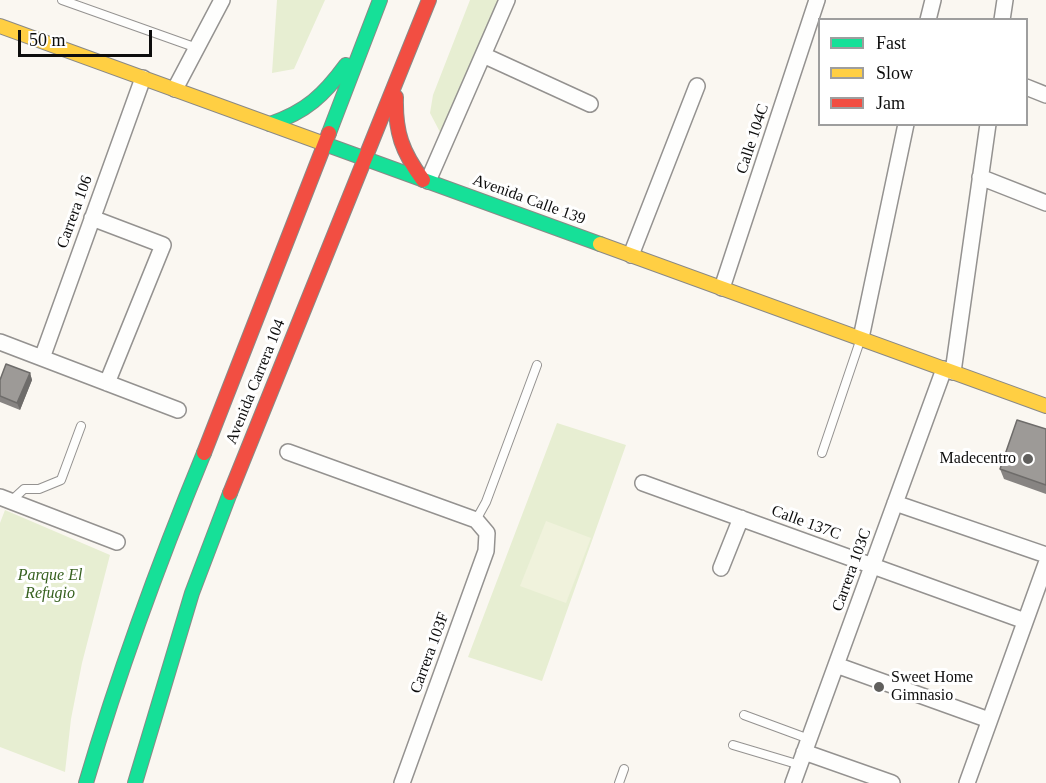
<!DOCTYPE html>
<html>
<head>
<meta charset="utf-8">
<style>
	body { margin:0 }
	#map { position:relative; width:1046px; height:783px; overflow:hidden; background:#faf7f1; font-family:"Times New Roman",serif }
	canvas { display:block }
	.legend { position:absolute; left:818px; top:18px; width:210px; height:108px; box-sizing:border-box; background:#fff; border:2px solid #9e9e9e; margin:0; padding:8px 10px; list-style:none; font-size:18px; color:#0d0d0d }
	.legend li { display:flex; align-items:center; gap:12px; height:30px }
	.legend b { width:30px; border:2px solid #9e9e9e }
	.scale { position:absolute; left:18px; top:30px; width:134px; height:27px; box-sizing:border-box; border:3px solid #0d0d0d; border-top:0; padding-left:8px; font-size:18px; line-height:21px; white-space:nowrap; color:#0d0d0d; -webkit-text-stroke:4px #fff; paint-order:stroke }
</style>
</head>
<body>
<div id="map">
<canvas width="1046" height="783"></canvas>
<ul class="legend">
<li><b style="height:8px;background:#16e098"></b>Fast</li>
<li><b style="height:8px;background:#ffcf43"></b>Slow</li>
<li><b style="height:8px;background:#f24e42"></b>Jam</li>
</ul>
<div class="scale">50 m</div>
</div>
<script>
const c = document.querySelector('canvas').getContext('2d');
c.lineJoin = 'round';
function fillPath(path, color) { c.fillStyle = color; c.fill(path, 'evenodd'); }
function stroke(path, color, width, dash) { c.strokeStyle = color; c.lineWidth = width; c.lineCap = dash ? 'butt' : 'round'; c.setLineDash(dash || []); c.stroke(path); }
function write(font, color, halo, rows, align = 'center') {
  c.font = font + ' "Times New Roman",serif'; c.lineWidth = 6; c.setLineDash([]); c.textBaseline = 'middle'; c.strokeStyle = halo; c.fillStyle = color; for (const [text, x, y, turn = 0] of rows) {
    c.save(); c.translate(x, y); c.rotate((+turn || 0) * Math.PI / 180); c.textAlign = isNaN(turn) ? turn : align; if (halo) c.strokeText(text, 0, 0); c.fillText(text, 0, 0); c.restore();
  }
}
fillPath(new Path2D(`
	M277,0H325L294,69L272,73Z
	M470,0H498L441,134L430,113L433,95Z
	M557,423L626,445L542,681L468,657Z
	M5,510L110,555L82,663L71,719L65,772L0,747V523Z`), '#e7eed2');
fillPath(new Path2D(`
	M546,521L591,538L566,603L520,586Z`), '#f0f2dc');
const lane = new Path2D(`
	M62,0L197,48
	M822,453L860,341
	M11,501L24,489H39L61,480L81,426
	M476,520L486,502L537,365
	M744,715L809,739
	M733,745L800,765
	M619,783L624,769`);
const street = new Path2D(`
	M928,20L933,0
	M1002,20L1005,0
	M483,55L590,104
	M1026,87L1046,95
	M175,89L222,0
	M980,177L1046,203
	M428,181L507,0
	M92,218L163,245L107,383
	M631,255L697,86
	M722,288L817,0
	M861,338L906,124
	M0,342L178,410
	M42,358L143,78
	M953,372L988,124
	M288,452L476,520L487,533L486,551L402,783
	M643,483L1025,621
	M0,497L117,542
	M895,503L1046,555
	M721,568L741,518
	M836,665L989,720
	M804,752L892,783
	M793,783L944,369
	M967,783L1046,564`);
const fast = new Path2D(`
	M270,124C306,112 324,95 346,65
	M329,133L380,0
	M322,143L600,244
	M86,783C119,671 159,562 204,453
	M135,783L192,593L230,493`);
const slow = new Path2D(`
	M0,26L322,143
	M600,244L1046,406`);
const jam = new Path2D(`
	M396,97C395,132 402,152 423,180
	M204,453L329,133
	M230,493L429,0`);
stroke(lane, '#949290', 10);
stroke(street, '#949290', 18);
stroke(fast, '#8a8986', 16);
stroke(slow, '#8a8986', 16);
stroke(jam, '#8a8986', 16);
stroke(lane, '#fefefd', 8);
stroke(street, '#fefefd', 15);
stroke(fast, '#16e098', 14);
stroke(slow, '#ffcf43', 14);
stroke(jam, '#f24e42', 14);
fillPath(new Path2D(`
	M30,373L32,380L20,410L0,402V380Z
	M1046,429V494L1004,479L1000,469Z`), '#878482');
fillPath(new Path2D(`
	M30,373L32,380L20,410L17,403Z`), '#6e6c6a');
const building = new Path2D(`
	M6,364L30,373L17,403L0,396V380Z
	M1017,420L1046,429V485L1000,469Z`);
fillPath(building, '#9d9a97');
stroke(building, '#6e6c6a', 1.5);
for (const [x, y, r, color] of [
	[1028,459,6,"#605f5d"],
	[879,687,6,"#605f5d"]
]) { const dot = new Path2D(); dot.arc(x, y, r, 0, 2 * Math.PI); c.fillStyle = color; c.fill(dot); stroke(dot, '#fff', 2); }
write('16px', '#0d0d0d', '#fff', [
	["Calle 104C",753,139,-72],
	["Avenida Calle 139",529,200,20],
	["Carrera 106",75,212,-70],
	["Avenida Carrera 104",256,382,-68],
	["Calle 137C",806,523,20],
	["Carrera 103C",852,570,-70],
	["Carrera 103F",430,653,-70]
]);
write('16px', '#0d0d0d', '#fff', [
	["Madecentro",1016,459],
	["Sweet Home",891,678,"left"],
	["Gimnasio",891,696,"left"]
], 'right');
write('italic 16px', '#376120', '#fff', [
	["Parque El",50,576],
	["Refugio",50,594]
]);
</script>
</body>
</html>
